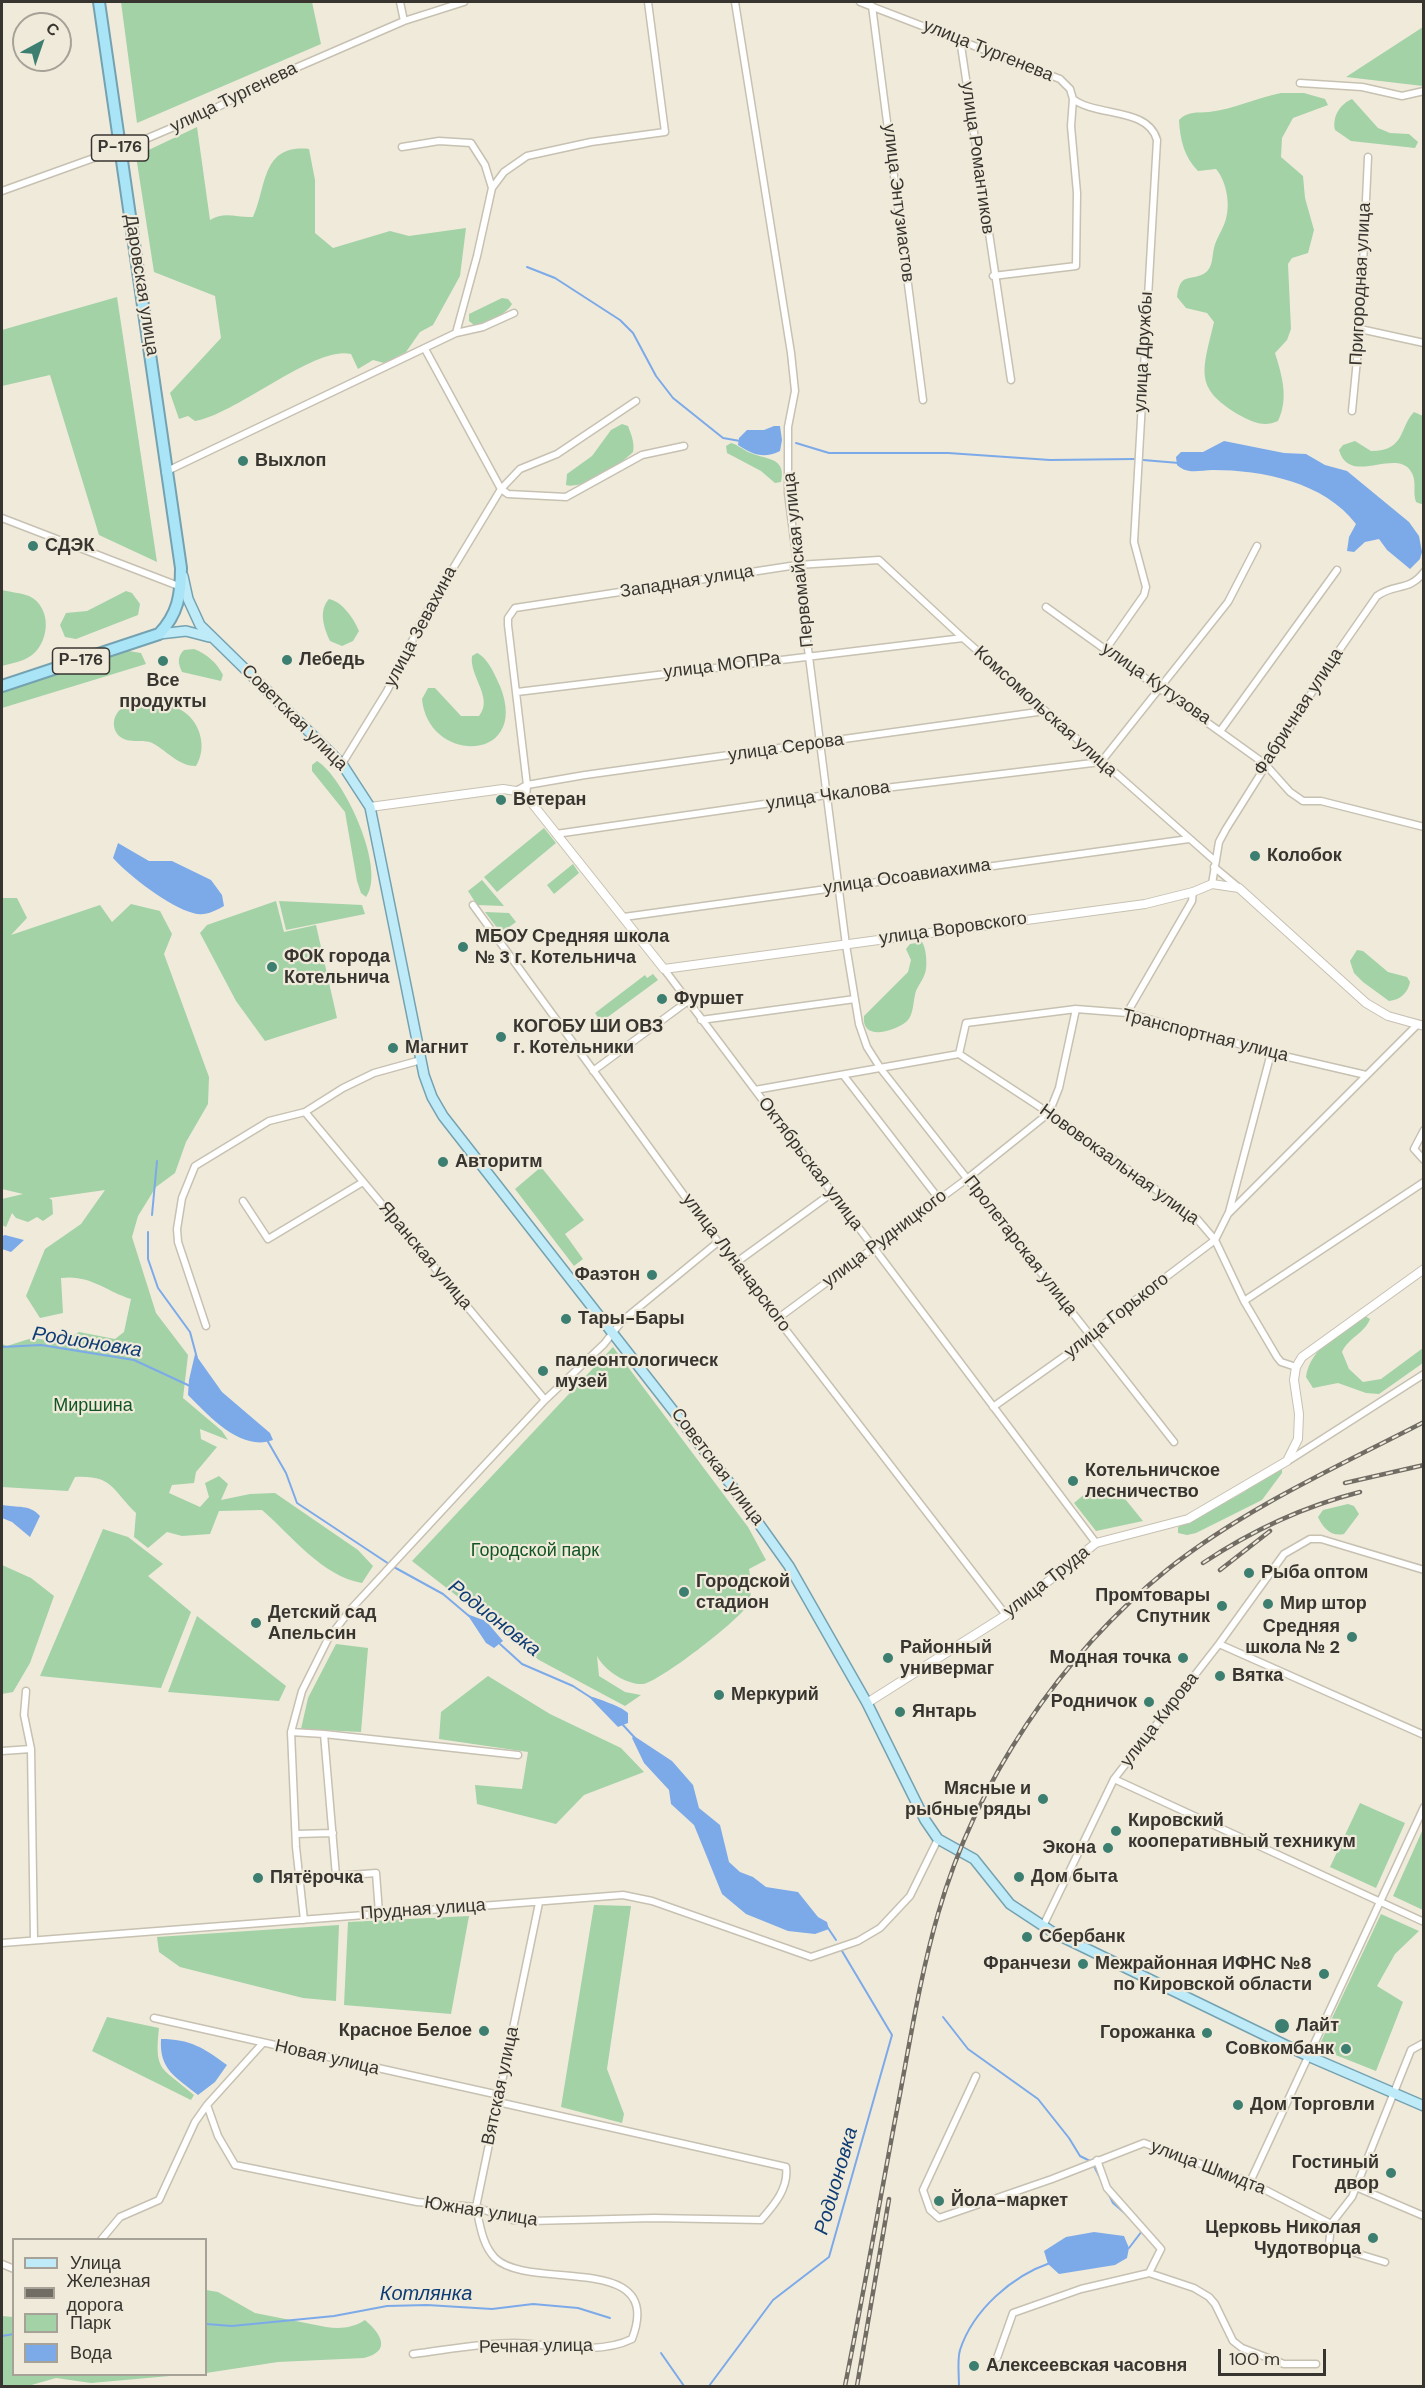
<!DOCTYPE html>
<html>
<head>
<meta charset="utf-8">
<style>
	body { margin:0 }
	#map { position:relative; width:1425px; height:2388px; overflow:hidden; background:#f0eadb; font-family:"DM Sans",sans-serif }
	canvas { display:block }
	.frame { position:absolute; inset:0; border:3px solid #383530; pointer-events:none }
	.legend { position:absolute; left:12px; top:2238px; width:195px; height:138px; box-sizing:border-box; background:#f0eadb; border:2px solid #a6a297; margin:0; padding:8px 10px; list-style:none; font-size:18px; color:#383530 }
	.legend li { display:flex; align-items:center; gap:12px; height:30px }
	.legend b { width:30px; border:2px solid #a6a297 }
	.north { position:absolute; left:12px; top:12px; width:60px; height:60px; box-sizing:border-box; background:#f0eadb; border:2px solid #a6a297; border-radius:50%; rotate:40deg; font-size:16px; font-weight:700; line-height:24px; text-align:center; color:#383530 }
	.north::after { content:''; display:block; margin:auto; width:21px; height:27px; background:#3c7e6f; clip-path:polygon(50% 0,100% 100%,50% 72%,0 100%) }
	.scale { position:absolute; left:1218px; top:2349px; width:108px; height:27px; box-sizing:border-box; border:3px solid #383530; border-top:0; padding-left:8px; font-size:18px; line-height:21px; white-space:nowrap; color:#383530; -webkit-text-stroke:4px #f0eadb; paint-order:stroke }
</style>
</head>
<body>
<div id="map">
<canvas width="1425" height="2388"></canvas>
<div class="frame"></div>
<ul class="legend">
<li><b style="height:8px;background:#bfebf9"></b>Улица</li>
<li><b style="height:8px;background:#716d65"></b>Железная дорога</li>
<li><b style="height:16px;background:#a2d2a6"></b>Парк</li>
<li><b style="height:16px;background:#7caae9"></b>Вода</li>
</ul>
<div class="north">С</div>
<div class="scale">100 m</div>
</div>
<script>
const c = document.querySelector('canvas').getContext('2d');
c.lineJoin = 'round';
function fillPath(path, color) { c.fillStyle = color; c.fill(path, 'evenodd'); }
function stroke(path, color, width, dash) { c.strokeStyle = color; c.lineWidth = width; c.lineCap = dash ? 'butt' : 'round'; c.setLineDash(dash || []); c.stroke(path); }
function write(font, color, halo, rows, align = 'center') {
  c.font = font + ' "DM Sans",sans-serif'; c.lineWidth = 4.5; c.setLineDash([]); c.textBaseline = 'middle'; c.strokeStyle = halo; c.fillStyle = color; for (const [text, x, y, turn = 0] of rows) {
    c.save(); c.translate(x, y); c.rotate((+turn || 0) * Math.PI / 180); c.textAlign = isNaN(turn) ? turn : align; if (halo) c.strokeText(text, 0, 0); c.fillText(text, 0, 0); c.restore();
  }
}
fillPath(new Path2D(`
	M121,2H312L321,44L137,123Z
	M1423,27V86L1346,77Z
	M1281,93H1304L1325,99L1328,105L1293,118L1282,138L1281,157L1303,176L1305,198L1314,230L1308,253L1292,258L1288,264L1291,329L1287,340L1275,353C1282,376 1289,398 1278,421C1265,427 1255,423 1243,417C1193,389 1202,373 1214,322L1207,313L1186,308L1177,297C1180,271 1191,282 1205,273C1213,268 1212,256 1214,248C1216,239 1222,231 1225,222C1231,206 1227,182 1216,169L1198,171C1184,157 1180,139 1179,120C1188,111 1197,113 1209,112C1235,109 1255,98 1281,93Z
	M1352,99L1378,128L1390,133L1409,134L1418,142L1415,148L1351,141L1335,130C1332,117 1340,104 1352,99Z
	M197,127L210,220C225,211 237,218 253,217C267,187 261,144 309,149L315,180V233L333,248L390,231L409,236L466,228L460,276L433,325L420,332L406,352L384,363L373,360L358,369L351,354C315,345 237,414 195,421L188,416L179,419L170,393L221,338L215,296L154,272L136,156Z
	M117,297L157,562L99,535L50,375L2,386V330Z
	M502,298L508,299L512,304C506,315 486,323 474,325L469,321V314Z
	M1414,412L1423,416L1424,503L1421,504L1416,502C1412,491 1418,481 1410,470C1394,449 1349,486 1339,450L1343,445L1355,441L1371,451C1406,451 1399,427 1414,412Z
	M622,424L628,426C631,434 635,443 633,452C621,464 583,490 566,485L567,474L592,456L611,430Z
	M731,443C738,445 742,449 748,452C765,460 787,456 781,482L775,483L761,471L727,453L726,446Z
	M2,590C10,592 21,593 29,596C52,607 50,641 32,655C23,662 12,663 2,666Z
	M126,591L132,593L140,604L138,615L76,639L65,637L60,625L66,613L87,611Z
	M329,599C343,602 354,619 359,631L353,641L342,646L330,641C324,628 318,611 329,599Z
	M194,649C207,654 217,663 223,675L221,681L182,672C178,663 177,657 184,650Z
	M129,651L141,653L146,664L2,708V690Z
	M477,653C488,658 495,675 500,686C531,763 428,765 422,699L428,688H435L461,716H479C494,698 469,676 472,656Z
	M142,702C155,702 168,702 179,709C200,719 208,747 196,766C179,766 168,752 154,744C145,738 132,744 122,738C110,731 112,713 124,707C128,704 137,704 142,702Z
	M317,761C344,777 387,870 366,897L361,893L357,881L345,812L312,771V765Z
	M544,828L556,843L497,892L484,877Z
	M573,864L579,873L554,894L547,885Z
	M482,880L504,906L477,905L468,891Z
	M2,898H17L27,918L11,935L100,905L112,922L131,904L160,911L172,934L164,954L209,1077L208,1104L186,1142L175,1173L156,1187L138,1216L132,1237L156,1313L188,1355L183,1398L222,1431L228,1440L200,1429L201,1439L217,1447L196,1472L194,1483L172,1485L169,1493L200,1507L209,1497L205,1483L219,1476L228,1484L221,1500L250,1494L275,1493L358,1550L373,1566L362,1583C322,1576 292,1536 262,1510L219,1511L210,1534L182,1536L167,1532L148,1548L134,1537L136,1513C112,1490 113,1475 75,1477L68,1491L2,1487V1344L7,1346L32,1338L62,1342L79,1332L115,1339L124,1332L131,1299C106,1291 89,1274 61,1278L63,1313L40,1318L26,1296L45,1249L81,1224L105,1190L49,1198L52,1200L53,1214L43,1221L37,1217L28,1222L16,1218L12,1213L6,1227L2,1225V1199L23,1194L2,1189Z
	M276,901L284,932L316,925L337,1018L265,1041L236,1001L200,933L207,925Z
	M279,901L362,905L365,914L286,930Z
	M485,912L509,913L516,922L501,933Z
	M922,942C926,948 927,961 926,969C925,977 919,984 916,991C913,1000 914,1016 906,1022C893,1032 861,1041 864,1016L908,972L911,960L906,949L910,944Z
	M1357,950L1363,951L1388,972L1407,977L1410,982C1408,993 1400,1000 1389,1001L1363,982L1354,973L1350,961Z
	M653,974L658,980L601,1022L595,1013L645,975L647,978Z
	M541,1167L584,1220L565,1234L583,1259L574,1266L515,1189Z
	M1365,1316L1370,1319C1365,1333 1348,1338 1342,1352L1349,1369L1363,1382L1381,1379L1423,1348V1363L1379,1394L1366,1393L1338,1383L1313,1388L1306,1377C1310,1347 1343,1331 1365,1316Z
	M613,1347L748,1527L766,1560L749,1569C751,1581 753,1595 747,1606C738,1621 659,1682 643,1684C626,1685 604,1670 597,1656L599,1676L625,1692L641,1695L625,1706L539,1660L412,1561Z
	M1277,1468L1282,1470V1473L1262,1500L1196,1533L1187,1535L1178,1533V1527L1244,1492Z
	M1093,1487L1096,1490L1117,1489L1143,1521L1096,1531L1074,1503Z
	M1348,1504L1354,1506L1359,1514L1344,1534C1331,1537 1323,1528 1318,1517L1323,1510Z
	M103,1529L128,1537L163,1564L148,1576L191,1612L161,1688L40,1676Z
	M2,1565L31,1578L54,1596L30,1663L13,1692L2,1694Z
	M197,1616L286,1686L279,1701L168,1692Z
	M336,1644L368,1648L361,1732L301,1729L308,1698Z
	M488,1676L550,1714L621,1748L644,1772L584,1795L556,1824L477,1804L475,1785L522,1789L528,1752L439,1739L441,1712Z
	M1360,1803L1405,1823L1376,1888L1330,1867Z
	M1423,1829H1424L1423,1910L1393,1896Z
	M594,1905L631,1906L607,2069L624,2114L622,2123L561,2107Z
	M1381,1914L1419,1931L1395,1954L1377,1986L1403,2002L1376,2071L1318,2048Z
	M469,1916L451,2014L344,2005L348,1922Z
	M339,1925L336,2001L303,1998L180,1967L159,1952L157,1937Z
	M107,2017L159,2028C154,2073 162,2067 194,2095L191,2100L92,2051Z
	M206,2290L218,2292L255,2313L326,2327C340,2329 353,2328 365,2320C381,2334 392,2351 364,2358L278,2362L206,2373Z
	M2,2316L13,2317L14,2374L181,2375L91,2383L56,2378L28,2386H2Z`), '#a2d2a6');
fillPath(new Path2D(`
	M774,426H780L782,440L780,451C764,459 753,455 738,445L739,438L747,430H764Z
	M1224,441L1284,453L1306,454L1325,465L1347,471L1409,522L1419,536L1422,552L1420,559L1410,569L1387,550L1379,539L1365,542L1354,552L1347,551L1349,537L1356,524C1324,482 1262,470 1213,470C1199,470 1188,475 1177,465L1176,457L1181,452H1203Z
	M118,843L149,861H172L211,880L222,895L224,906C215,911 204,917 193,913C170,907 129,876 113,858Z
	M5,1235L24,1240L11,1252L2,1249V1236Z
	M195,1354L222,1392L270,1433L273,1440C241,1452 209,1416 188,1395L189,1380Z
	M3,1505C17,1508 30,1504 40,1516L30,1537L12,1522L2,1518Z
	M467,1614L486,1621L503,1641L494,1648L486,1643Z
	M587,1695C598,1699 621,1706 628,1713V1723L618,1727Z
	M634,1736L672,1761L693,1785L699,1808L720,1825L729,1862L740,1872L753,1877L766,1887L798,1892L818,1917L827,1922L829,1929L815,1934L788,1931L746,1914L722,1894L694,1825L671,1804L669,1790L644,1763L632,1738Z
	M161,2039C190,2039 204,2048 227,2065L215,2082L198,2095C176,2077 159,2070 161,2039Z
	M1094,2232L1124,2236L1129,2248L1127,2258L1115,2265L1059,2274L1048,2264L1044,2251L1066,2237Z`), '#7caae9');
stroke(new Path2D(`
	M527,267L555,278L620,320L633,333L656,376L673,398L723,438L740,441
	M796,443L829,453H948L1050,460L1134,459
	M1143,460L1179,463
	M152,1215L157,1161
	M148,1232V1259L158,1288L190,1332L197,1358
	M2,1347L41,1345L134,1360L190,1386
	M267,1440L286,1473L297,1503L392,1566L443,1594L469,1616
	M500,1644L522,1664L573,1686L590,1697
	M623,1725L635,1738
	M828,1928L836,1940
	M943,2017L968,2049L1038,2099L1069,2138L1080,2156L1092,2162L1101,2180
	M1108,2193L1113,2203L1127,2215
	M1129,2248L1142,2231
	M206,2324L232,2326L334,2316L387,2306L427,2305L492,2309L533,2304L578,2308L610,2318
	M2,2336L14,2334
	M661,2353L684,2386
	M709,2386L773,2300L829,2257L892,2035L842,1951
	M959,2386C959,2375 957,2360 960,2350C973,2310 1012,2276 1050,2263`), '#7caae9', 2);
const minor = new Path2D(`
	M400,2L404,21
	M735,2L791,353L795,391L788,427V493L846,945L859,1024L867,1047L881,1069L1174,1442
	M860,2L1060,79L1070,89L1073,99L1071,126L1077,193L1076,266L993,276
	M872,6L923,400
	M960,39L1011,380
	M1300,83L1362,87L1402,96L1424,91
	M1073,99C1096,117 1148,107 1157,140L1134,542L1146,587L1144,595L1106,649
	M402,147L439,141L471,143L485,165L492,188
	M2,191L141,141L202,115L284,73L404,21L464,2
	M1360,329L1424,343
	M456,333L477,256L492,188L504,172L527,156L591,142L665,132L648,2
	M636,401L557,454L520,469L501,489L508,494L566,497L642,455L684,446
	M1352,411L1360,329L1368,157
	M165,472L456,333L483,327L514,313
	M2,518L181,587
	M1046,607L1265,764L1290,792L1303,801H1321L1424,827
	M517,692L963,638
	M1221,730L1337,570
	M342,764L387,691L426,613L501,489L425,349
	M516,791L527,785L585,775L1045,711
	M526,797L527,785L508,625V618L515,608L797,565L879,560L963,638L1215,861
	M556,834L827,795L1101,762L1228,602L1257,546
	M1214,867L1238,887
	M1212,884L1219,842L1226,829L1331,662L1377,596C1395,583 1409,592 1424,572
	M473,905L718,1242L1006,1615
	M624,917L1189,839
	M664,969L1096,1543
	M1127,1013L1192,901L1193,892
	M701,1020L855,999
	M959,1054L1049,1113L1197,1219L1215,1240L1244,1301L1277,1357L1281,1362L1296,1367
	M959,1054L966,1023L1076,1009L1127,1013L1271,1053L1366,1075
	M593,1071L688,1001
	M844,1076L939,1199
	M755,1090L959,1054
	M305,1112L545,1400
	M1424,1130L1414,1149L1424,1160
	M243,1201L268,1239L363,1182
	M1229,1212L1271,1053
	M734,1264L832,1193
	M1244,1301L1424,1182
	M777,1319L968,1178L1049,1113L1059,1088L1076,1009
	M206,1326L178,1242L177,1229L182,1198L195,1166L269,1121L305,1112L343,1088L374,1073L421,1060
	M993,1407L1079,1346L1105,1323L1215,1240L1228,1214L1418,1024
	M1288,1461L1424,1374
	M1219,1644L1424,1735
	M26,1691L24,1715L31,1749L34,1940
	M291,1732L324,1734L336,1876L376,1873L379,1913
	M324,1734L518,1755
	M2,1751L31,1749
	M1114,1779L1424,1922
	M296,1834L333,1833
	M304,1920L296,1847L291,1732L302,1691L328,1639L351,1609L463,1488L545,1400L604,1344L622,1321L718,1242
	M1043,1926L1114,1779L1219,1644L1284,1554L1310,1539H1321L1424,1570
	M2,1943L623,1895L652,1901L811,1957L858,1941L880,1928L910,1896L938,1839
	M154,2018L499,2095
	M262,2044L207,2105L218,2136L235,2165L417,2202L476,2207L513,2220L530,2221L654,2218L761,2220C774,2205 789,2188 786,2167L498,2102
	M976,2076L923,2190L930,2210L939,2218L1052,2179L1144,2143L1250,2182L1331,2224
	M1097,2160L1107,2188L1161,2249L1149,2273
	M1250,2182L1424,1807
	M1356,2187L1424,2216
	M1331,2224L1352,2197L1411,2050L1424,2043
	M1331,2224L1329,2245L1385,2262
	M101,2240L120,2217L159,2200L195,2122L207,2105
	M2,2264L14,2269
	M413,2354C446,2350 481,2343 514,2343C552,2344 597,2356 632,2339C666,2250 529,2292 495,2258C482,2245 480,2224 476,2207L539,1903
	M997,2358L1013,2313L1081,2289L1149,2273L1194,2288L1209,2297L1215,2304L1233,2341L1242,2348L1284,2364H1316`);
const tertiary = new Path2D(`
	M370,807L503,789L516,791L531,802L664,969L1145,904L1193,892L1212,884L1239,888L1366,1003L1388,1016L1424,1026
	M867,1703L1006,1615L1096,1543L1188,1519L1287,1461L1298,1439L1299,1414L1294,1380L1296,1367L1302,1357L1424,1269`);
const primary = new Path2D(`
	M183,576L188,599L200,625L342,764L370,807L424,1075L432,1097L443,1116L732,1486L789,1566L867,1703L925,1820L938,1839L974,1859L1010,1904L1054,1933L1308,2056L1424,2106
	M159,634L186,631L209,637`);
const trunk = new Path2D(`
	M2,686L159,634C178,614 181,595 181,568L99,2`);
stroke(minor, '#c7c1b2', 9);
stroke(tertiary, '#c7c1b2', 10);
stroke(primary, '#74a2b0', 12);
stroke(trunk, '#74a2b0', 14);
stroke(minor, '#fff', 6);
stroke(tertiary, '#fff', 8);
stroke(primary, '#bfebf9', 9);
stroke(trunk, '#aae4f7', 10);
const rail = new Path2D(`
	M1345,1483L1424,1465
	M1203,1563C1251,1531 1305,1506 1360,1492
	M1220,1570L1270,1531
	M845,2386C863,2296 879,2205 896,2115C909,2048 919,1980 938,1914C976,1781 1060,1656 1168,1569C1245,1508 1337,1467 1424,1422
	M857,2386L889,2199`);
stroke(rail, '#716d65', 4.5);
stroke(rail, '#f0eadb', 2, [7]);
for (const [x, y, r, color] of [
	[243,461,6,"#3c7e6f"],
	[33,546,6,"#3c7e6f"],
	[287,660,6,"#3c7e6f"],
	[163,661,6,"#3c7e6f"],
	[501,800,6,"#3c7e6f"],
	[1255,856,6,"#3c7e6f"],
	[463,947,6,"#3c7e6f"],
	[272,967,6,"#3c7e6f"],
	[662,999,6,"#3c7e6f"],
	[501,1037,6,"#3c7e6f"],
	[393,1048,6,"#3c7e6f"],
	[443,1162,6,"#3c7e6f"],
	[652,1275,6,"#3c7e6f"],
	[566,1319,6,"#3c7e6f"],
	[543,1371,6,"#3c7e6f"],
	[1073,1481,6,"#3c7e6f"],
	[1249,1573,6,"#3c7e6f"],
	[684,1592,6,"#3c7e6f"],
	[1268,1604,6,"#3c7e6f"],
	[1222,1606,6,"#3c7e6f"],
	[256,1623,6,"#3c7e6f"],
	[1352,1637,6,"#3c7e6f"],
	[888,1658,6,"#3c7e6f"],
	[1183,1658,6,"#3c7e6f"],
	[1220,1676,6,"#3c7e6f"],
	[719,1695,6,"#3c7e6f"],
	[1149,1702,6,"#3c7e6f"],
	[900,1712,6,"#3c7e6f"],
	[1043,1799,6,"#3c7e6f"],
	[1116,1831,6,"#3c7e6f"],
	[1108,1848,6,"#3c7e6f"],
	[1019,1877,6,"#3c7e6f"],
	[258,1878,6,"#3c7e6f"],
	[1027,1937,6,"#3c7e6f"],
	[1083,1964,6,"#3c7e6f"],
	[1324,1974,6,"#3c7e6f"],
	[1282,2026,8,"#3c7e6f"],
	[484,2031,6,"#3c7e6f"],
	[1207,2033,6,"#3c7e6f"],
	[1346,2049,6,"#3c7e6f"],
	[1238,2105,6,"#3c7e6f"],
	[1391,2173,6,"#3c7e6f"],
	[939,2201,6,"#3c7e6f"],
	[1373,2238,6,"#3c7e6f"],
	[974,2366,6,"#3c7e6f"]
]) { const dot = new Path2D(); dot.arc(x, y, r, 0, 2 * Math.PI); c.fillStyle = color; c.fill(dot); stroke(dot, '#f0eadb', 2); }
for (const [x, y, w] of [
	[120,148,57],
	[81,661,57]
]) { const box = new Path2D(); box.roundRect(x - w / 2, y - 13, w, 26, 4.5); c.fillStyle = '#f0eadb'; c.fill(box); stroke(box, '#383530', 1.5); }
write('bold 16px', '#383530', null, [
	["Р-176",120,148],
	["Р-176",81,661]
]);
write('18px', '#383530', '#f0eadb', [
	["улица Тургенева",988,51,22],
	["улица Тургенева",234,98,-26],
	["улица Романтиков",977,158,82],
	["улица Энтузиастов",898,203,83],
	["Пригородная улица",1361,284,-87],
	["Даровская улица",141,285,81],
	["улица Дружбы",1144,352,-87],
	["Первомайская улица",799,560,-96],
	["Западная улица",687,582,-9],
	["улица Зевахина",421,627,-62],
	["улица МОПРа",722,666,-7],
	["улица Кутузова",1156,684,35],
	["Комсомольская улица",1045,712,42],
	["Фабричная улица",1299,712,-57],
	["Советская улица",294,718,45],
	["улица Серова",786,748,-8],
	["улица Чкалова",828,796,-8],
	["улица Осоавиахима",907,877,-8],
	["улица Воровского",953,929,-8],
	["Транспортная улица",1205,1036,14],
	["Октябрьская улица",810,1164,53],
	["Нововокзальная улица",1119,1165,36],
	["улица Рудницкого",885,1239,-37],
	["Пролетарская улица",1020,1246,52],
	["Яранская улица",425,1256,50],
	["улица Луначарского",736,1263,53],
	["улица Горького",1117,1316,-38],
	["Советская улица",717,1467,53],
	["улица Труда",1047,1582,-38],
	["улица Кирова",1160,1720,-52],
	["Прудная улица",423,1910,-4],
	["Новая улица",327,2058,13],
	["Вятская улица",501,2086,-78],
	["улица Шмидта",1208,2168,21],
	["Южная улица",481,2212,9],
	["Речная улица",536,2347,-1]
]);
write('bold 18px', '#383530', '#f0eadb', [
	["Выхлоп",255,461],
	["СДЭК",45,546],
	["Лебедь",299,660],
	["Все",163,681,"center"],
	["продукты",163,702,"center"],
	["Ветеран",513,800],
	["Колобок",1267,856],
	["МБОУ Средняя школа",475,937],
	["№ 3 г. Котельнича",475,958],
	["ФОК города",284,957],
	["Котельнича",284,978],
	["Фуршет",674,999],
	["КОГОБУ ШИ ОВЗ",513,1027],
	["г. Котельники",513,1048],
	["Магнит",405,1048],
	["Авторитм",455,1162],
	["Фаэтон",640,1275,"right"],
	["Тары-Бары",578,1319],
	["палеонтологическ",555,1361],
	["музей",555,1382],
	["Котельничское",1085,1471],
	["лесничество",1085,1492],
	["Рыба оптом",1261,1573],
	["Городской",696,1582],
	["стадион",696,1603],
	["Промтовары",1210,1596,"right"],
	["Спутник",1210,1617,"right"],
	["Мир штор",1280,1604],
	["Детский сад",268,1613],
	["Апельсин",268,1634],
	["Средняя",1340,1627,"right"],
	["школа № 2",1340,1648,"right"],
	["Районный",900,1648],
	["универмаг",900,1669],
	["Модная точка",1171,1658,"right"],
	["Вятка",1232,1676],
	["Меркурий",731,1695],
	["Родничок",1137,1702,"right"],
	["Янтарь",912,1712],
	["Мясные и",1031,1789,"right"],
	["рыбные ряды",1031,1810,"right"],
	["Кировский",1128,1821],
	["кооперативный техникум",1128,1842],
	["Экона",1096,1848,"right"],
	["Дом быта",1031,1877],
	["Пятёрочка",270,1878],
	["Сбербанк",1039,1937],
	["Франчези",1071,1964,"right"],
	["Межрайонная ИФНС №8",1312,1964,"right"],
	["по Кировской области",1312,1985,"right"],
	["Лайт",1296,2026],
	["Красное Белое",472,2031,"right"],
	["Горожанка",1195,2033,"right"],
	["Совкомбанк",1334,2049,"right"],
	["Дом Торговли",1250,2105],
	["Гостиный",1379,2163,"right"],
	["двор",1379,2184,"right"],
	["Йола-маркет",951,2201],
	["Церковь Николая",1361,2228,"right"],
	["Чудотворца",1361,2249,"right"],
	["Алексеевская часовня",986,2366]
], 'left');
write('18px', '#105622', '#f0eadb', [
	["Миршина",93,1406],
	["Городской парк",535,1551]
]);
write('italic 20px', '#0e3c74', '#f0eadb', [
	["Родионовка",87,1343,9],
	["Родионовка",494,1619,38],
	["Родионовка",837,2181,-74],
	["Котлянка",426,2295]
]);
</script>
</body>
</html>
